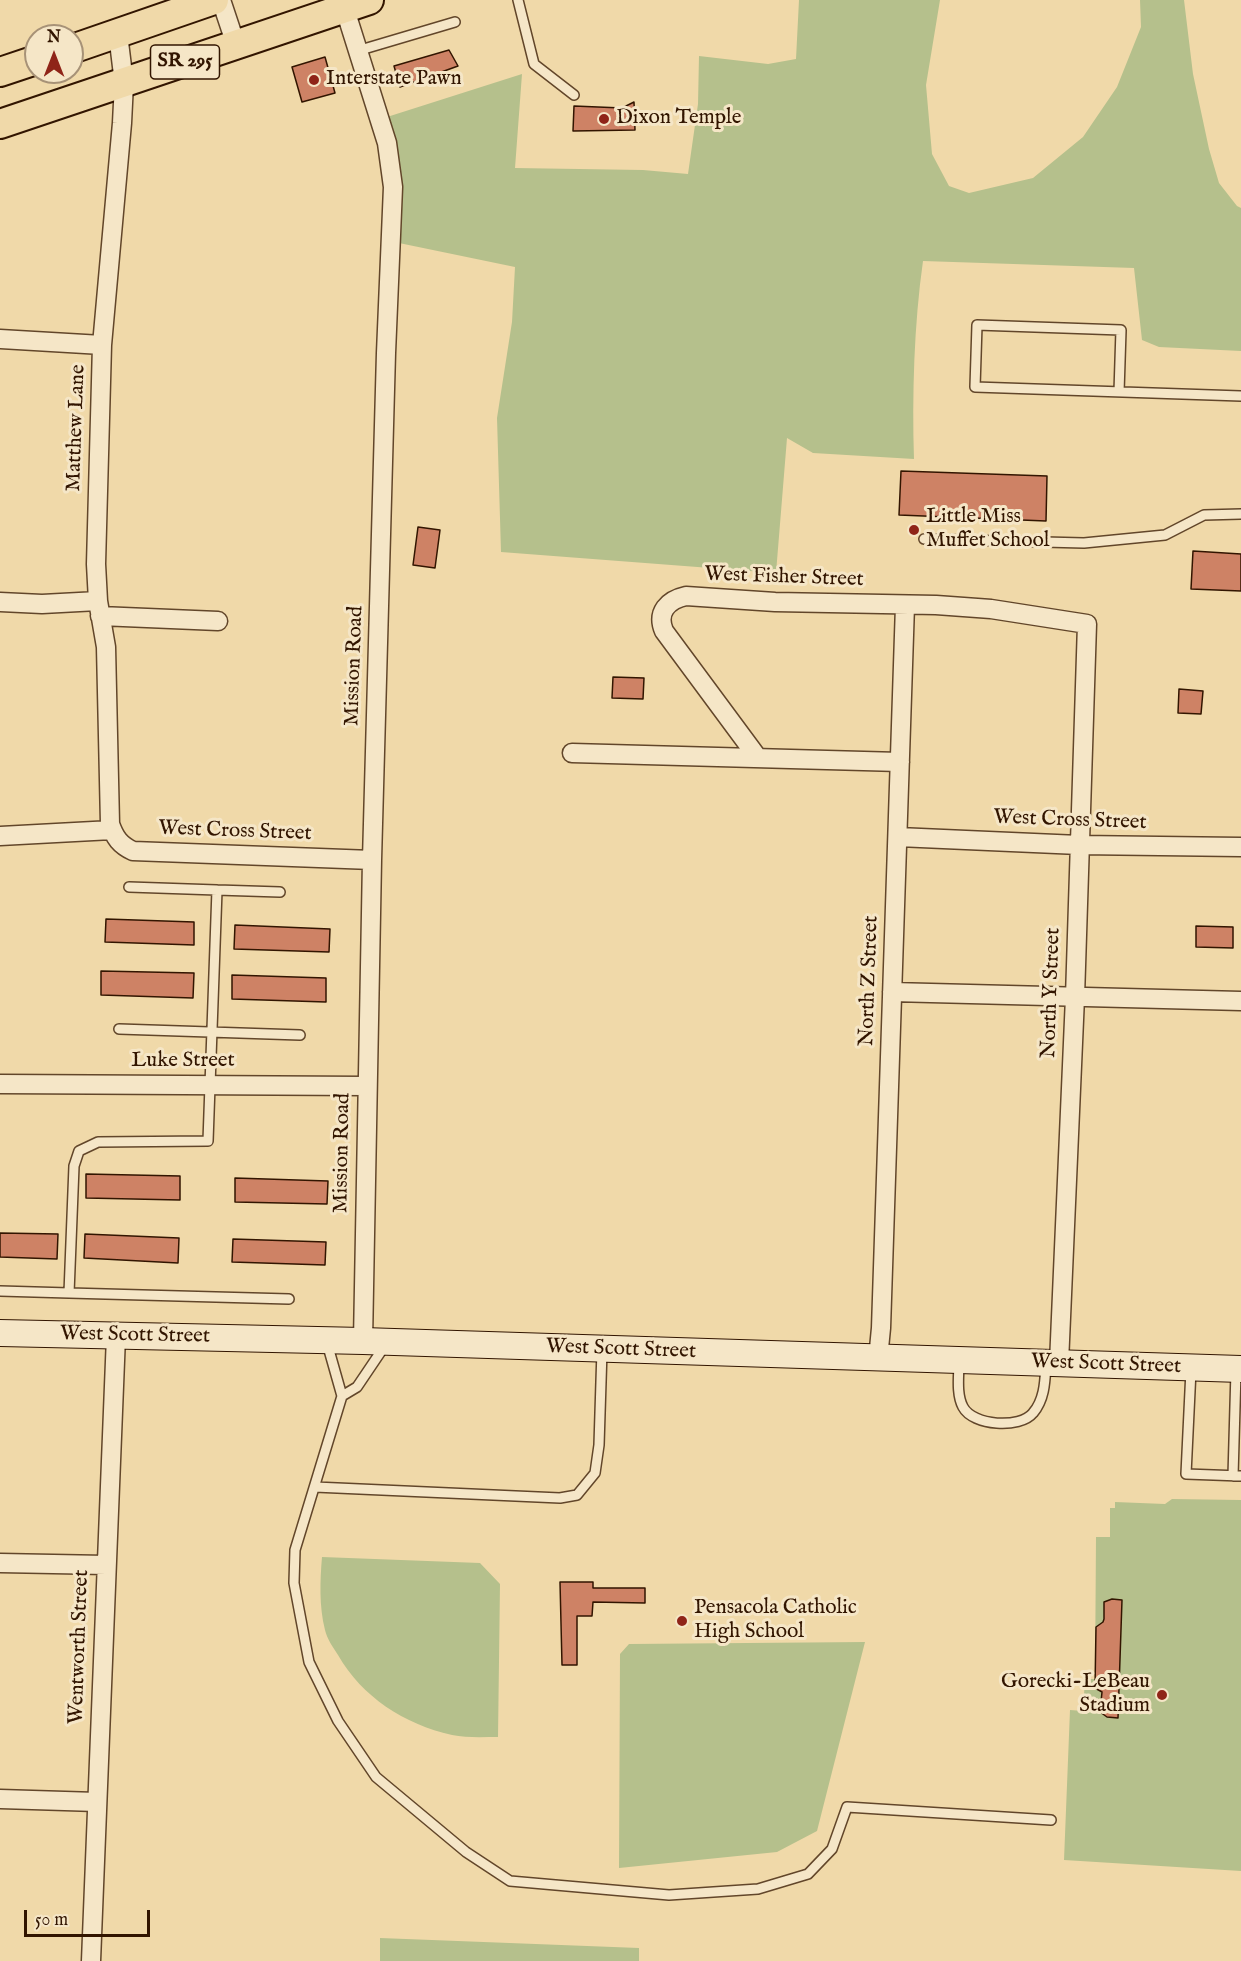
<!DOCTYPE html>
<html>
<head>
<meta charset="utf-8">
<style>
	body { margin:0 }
	#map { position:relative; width:1241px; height:1961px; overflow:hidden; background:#f0d9a9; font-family:"IM FELL English",serif }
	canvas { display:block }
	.north { position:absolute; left:24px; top:24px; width:60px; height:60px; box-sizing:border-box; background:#f5e6c7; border:2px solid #a79277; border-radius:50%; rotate:0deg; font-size:16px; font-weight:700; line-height:24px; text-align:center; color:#321500 }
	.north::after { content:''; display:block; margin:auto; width:21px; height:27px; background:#8f2418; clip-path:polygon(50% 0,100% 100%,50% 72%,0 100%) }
	.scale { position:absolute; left:24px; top:1910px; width:126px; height:27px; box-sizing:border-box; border:3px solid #321500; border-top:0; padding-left:8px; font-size:18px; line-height:21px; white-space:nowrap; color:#321500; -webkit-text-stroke:4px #f5e6c7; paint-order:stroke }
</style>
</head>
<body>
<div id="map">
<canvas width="1241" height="1961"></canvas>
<div class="north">N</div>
<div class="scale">50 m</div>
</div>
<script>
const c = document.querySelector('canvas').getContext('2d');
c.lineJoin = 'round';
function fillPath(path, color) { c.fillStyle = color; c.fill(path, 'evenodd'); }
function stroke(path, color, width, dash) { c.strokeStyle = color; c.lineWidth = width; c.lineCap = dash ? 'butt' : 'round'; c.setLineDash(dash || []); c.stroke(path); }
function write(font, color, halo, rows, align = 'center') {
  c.font = font + ' "IM FELL English",serif'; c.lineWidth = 6; c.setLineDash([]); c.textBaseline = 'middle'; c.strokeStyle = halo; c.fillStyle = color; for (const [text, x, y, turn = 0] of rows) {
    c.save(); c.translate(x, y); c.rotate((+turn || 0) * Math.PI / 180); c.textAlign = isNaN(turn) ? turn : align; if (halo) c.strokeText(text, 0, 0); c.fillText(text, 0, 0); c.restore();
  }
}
fillPath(new Path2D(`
	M799,0H940L926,85L932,154L949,186L969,193L1033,178L1083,137L1117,87L1141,27L1140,0H1184L1193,74L1209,149L1219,183L1237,206L1241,208V351L1159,347L1142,340L1134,268L923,261C914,324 912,396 914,459L813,453L787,438L776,573L501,552L497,418L512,322L515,267L399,243C401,194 402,164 387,117L522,74L515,168L643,170L688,174L698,104L699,56L768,64L796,59Z
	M1172,1499L1241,1500V1871L1064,1860L1070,1710L1083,1711L1085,1679H1095L1096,1537H1110V1508H1115V1502L1165,1504Z
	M322,1557L480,1563L500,1584L498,1737C483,1737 466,1738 452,1735C404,1724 362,1697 338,1655C333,1647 327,1639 325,1630C319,1606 320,1581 322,1557Z
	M865,1642L817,1831L777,1852L619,1868L620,1654L629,1644Z
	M380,1938L639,1948V1961H380Z`), '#b5c08c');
const building = new Path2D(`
	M449,50L458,66L400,87L394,66Z
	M325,57L335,93L302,102L292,67Z
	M634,102L635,130L573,131L574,106L622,108Z
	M901,471L1047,476L1046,521L899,515Z
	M418,527L440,530L435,568L413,565Z
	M1193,551L1241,554V591L1191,589Z
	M613,677L644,678L643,699L612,698Z
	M1179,689L1203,691L1201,714L1178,713Z
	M106,919L194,922V945L105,942Z
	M235,925L330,929L329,952L234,949Z
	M1196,926L1233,927V948L1196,947Z
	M101,971L194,973L193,998L101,995Z
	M232,975L326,978V1002L232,999Z
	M86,1174L180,1176V1200L86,1198Z
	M235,1178L328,1181L327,1204L235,1202Z
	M0,1233L58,1234L57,1259L0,1257Z
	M85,1234L179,1238L178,1263L84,1258Z
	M233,1239L326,1242L325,1265L232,1262Z
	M560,1582H593V1588H645V1603L593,1602L592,1616H577V1665H562Z
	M1112,1599L1122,1600L1118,1718L1107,1717L1100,1712L1102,1692L1095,1688L1096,1627L1103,1622L1104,1619V1602Z`);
fillPath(building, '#ce8265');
stroke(building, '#321500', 1.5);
const lane = new Path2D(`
	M518,0L534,64L574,95
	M357,51L455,22
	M1119,392L1121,330L977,325L975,387L1241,396
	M924,539L1084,543L1165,535L1204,515L1241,514
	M129,887L217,890L208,1141L98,1142L79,1151L74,1166L69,1293L289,1299
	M217,890L280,892
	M119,1029L300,1035
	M0,1291L69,1293
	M327,1343L342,1396L357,1387L386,1344
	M959,1361C959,1375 956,1394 963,1407C973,1426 1020,1429 1033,1413C1045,1399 1045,1380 1046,1364
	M1191,1370L1186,1474L1241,1476
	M342,1396L295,1550L294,1583L309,1662L338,1721L376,1777L466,1852L510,1881L669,1895L758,1889L808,1874L832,1849L847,1807L1051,1820
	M1233,1476L1236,1371
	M315,1487L560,1498L577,1495L595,1473L599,1445L602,1350`);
const street = new Path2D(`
	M221,0L236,45
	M342,0L387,143L393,187L386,353L372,860L363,1341
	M118,34L124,83L122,123L102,345L96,564L98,601L106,647L110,824C115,838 120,845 133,851L372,860
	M0,339L102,345
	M0,602L42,604L98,601
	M100,616L218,621
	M572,753L900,762
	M758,758L664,631C656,612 668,600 686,596L775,602L936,605L991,609L1087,624L1075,997L1059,1363
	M0,836L112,830
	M898,837L1079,845L1241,847
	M892,992L1241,1001
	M0,1084L366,1086
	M878,1359L881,1328L905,605
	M0,1563L106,1565
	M0,1799L97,1802
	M91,1961L116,1336`);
const secondary = new Path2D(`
	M0,1333L363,1341L1241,1369`);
const primary = new Path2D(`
	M72,49L214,0
	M0,72L36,60
	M0,124L369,0`);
stroke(lane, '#62462a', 12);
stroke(street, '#62462a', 21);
stroke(secondary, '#321500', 28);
stroke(primary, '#321500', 32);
stroke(lane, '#f5e6c7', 9);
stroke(street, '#f5e6c7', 18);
stroke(secondary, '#f5e6c7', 26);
stroke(primary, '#f0d9a9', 28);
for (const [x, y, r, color] of [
	[314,80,6,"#8f2418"],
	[604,119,6,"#8f2418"],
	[914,530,6,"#8f2418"],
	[682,1621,6,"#8f2418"],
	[1162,1695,6,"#8f2418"]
]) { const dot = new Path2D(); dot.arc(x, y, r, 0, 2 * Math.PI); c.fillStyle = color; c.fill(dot); stroke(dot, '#f5e6c7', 2); }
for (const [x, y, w] of [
	[185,62,69]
]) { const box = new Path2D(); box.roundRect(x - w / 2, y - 17, w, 34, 4.5); c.fillStyle = '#f5e6c7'; c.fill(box); stroke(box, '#321500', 1.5); }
write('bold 20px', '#321500', null, [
	["SR 295",185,62]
]);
write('21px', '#321500', '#f5e6c7', [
	["Interstate Pawn",326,80],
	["Dixon Temple",616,119],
	["Little Miss",926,518],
	["Muffet School",926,542],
	["Pensacola Catholic",694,1609],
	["High School",694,1633],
	["Gorecki-LeBeau",1150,1683,"right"],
	["Stadium",1150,1707,"right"]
], 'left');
write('21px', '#321500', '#f5e6c7', [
	["Matthew Lane",77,428,-88],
	["West Fisher Street",784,578,2],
	["Mission Road",355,666,-88],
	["West Cross Street",1070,821,2],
	["West Cross Street",235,832,2],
	["North Z Street",870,981,-88],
	["North Y Street",1052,993,-88],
	["Luke Street",183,1062],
	["Mission Road",343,1153,-89],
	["West Scott Street",135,1336,1],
	["West Scott Street",621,1350,2],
	["West Scott Street",1106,1365,2],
	["Wentworth Street",80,1647,-88]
]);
</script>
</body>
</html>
